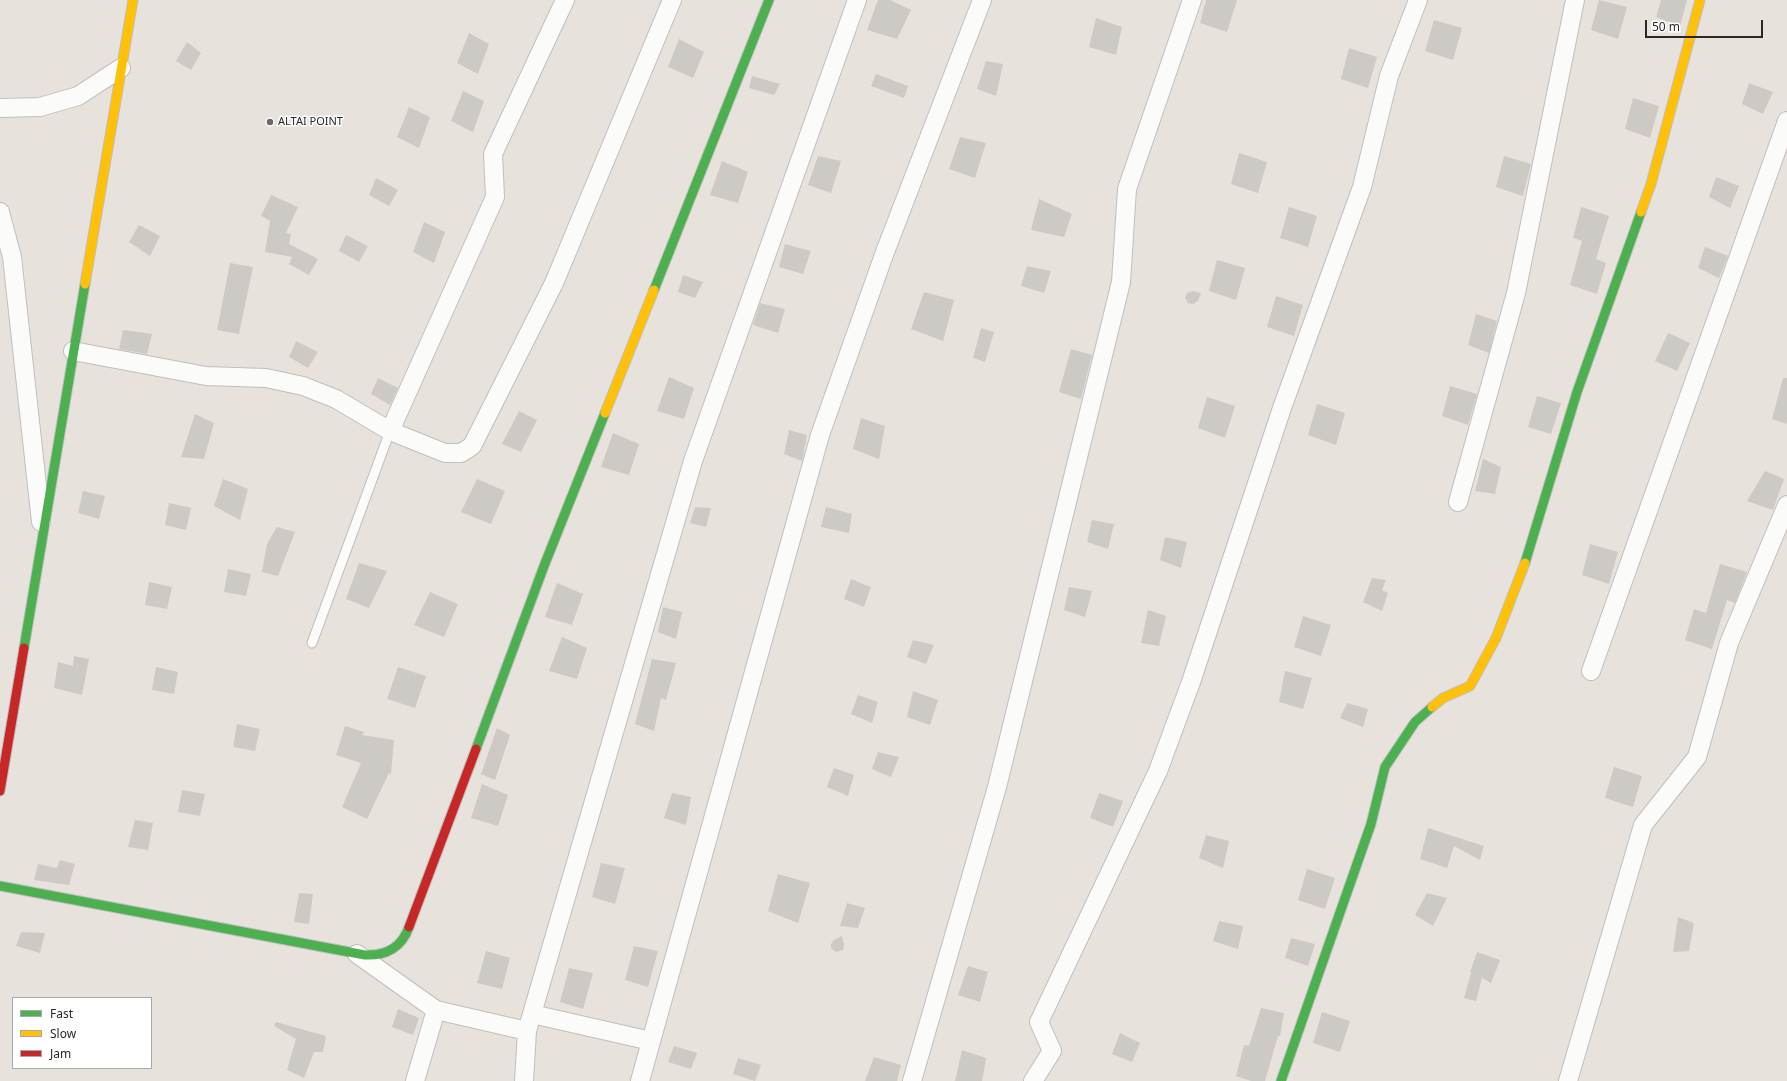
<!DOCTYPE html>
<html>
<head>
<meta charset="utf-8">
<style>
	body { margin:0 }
	#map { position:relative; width:1787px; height:1081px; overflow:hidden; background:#e7e2dc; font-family:"Noto Sans",sans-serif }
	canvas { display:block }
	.legend { position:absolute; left:12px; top:997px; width:140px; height:72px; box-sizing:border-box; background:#fff; border:1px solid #a9a9a9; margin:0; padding:5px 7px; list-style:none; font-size:12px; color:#282828 }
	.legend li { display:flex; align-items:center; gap:8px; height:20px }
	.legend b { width:20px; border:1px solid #a9a9a9 }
	.scale { position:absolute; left:1645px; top:20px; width:118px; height:18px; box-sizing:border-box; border:2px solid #282828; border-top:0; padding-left:5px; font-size:12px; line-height:14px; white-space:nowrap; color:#282828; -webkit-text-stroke:3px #fff; paint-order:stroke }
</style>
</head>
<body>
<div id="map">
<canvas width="1787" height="1081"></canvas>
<ul class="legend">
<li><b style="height:5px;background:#4caf50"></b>Fast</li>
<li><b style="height:5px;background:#ffc107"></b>Slow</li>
<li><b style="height:5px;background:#c62828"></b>Jam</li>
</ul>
<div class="scale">50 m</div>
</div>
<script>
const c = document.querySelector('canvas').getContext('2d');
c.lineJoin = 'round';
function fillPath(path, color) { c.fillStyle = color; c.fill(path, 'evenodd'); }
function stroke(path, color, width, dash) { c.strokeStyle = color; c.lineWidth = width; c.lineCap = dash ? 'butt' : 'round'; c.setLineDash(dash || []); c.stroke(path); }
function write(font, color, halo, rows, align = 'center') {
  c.font = font + ' "Noto Sans",sans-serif'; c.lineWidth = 3; c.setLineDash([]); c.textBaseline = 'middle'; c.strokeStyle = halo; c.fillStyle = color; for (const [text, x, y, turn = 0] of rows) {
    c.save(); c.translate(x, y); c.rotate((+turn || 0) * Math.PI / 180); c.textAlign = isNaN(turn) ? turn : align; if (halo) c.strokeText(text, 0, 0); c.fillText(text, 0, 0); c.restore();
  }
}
fillPath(new Path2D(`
	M878,0H890L911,10L897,39L867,30Z
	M1206,0H1237L1227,32L1200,23Z
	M1599,0L1627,7L1618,39L1591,30Z
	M1661,0H1687L1680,26L1656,17Z
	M1096,18L1122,27L1116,55L1089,47Z
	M1434,20L1462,28L1453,60L1425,51Z
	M469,33L489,44L478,74L457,63Z
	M679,39L704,52L693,78L668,67Z
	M187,42L201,53L191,70L176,61Z
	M1349,48L1377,57L1368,88L1341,79Z
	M986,61L1003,64L996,96L977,89Z
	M876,74L908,86L904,98L871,86Z
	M752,76L780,84L774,95L749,88Z
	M1749,83L1773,92L1763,114L1742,104Z
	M463,91L484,101L473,132L451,121Z
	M1633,98L1659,106L1650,138L1625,129Z
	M409,107L430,117L419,148L397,137Z
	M960,137L986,143L975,178L949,169Z
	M1239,153L1267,162L1258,193L1231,184Z
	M818,156L841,161L831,193L808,185Z
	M1504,156L1531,164L1523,196L1496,187Z
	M722,161L748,172L738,203L710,195Z
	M1716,177L1739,186L1730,208L1709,197Z
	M376,178L398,190L389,206L369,195Z
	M271,195L298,207L286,233L291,234L289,244L318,259L309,275L289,264L292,257L265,252L270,221L261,216Z
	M1039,199L1072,214L1064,237L1031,230Z
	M1289,207L1317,216L1308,247L1280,238Z
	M1581,207L1609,216L1596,259L1606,263L1597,294L1570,285L1582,241L1573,238Z
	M424,222L445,232L434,263L413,252Z
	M139,225L160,236L150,256L129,242Z
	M346,235L368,246L359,262L339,251Z
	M785,244L811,251L803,274L779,267Z
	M1705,247L1728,256L1719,278L1698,268Z
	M1217,260L1245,268L1236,300L1209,291Z
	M230,263L253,267L239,334L217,330Z
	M1027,266L1051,271L1044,293L1021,286Z
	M683,275L703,282L695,298L678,292Z
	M1193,291L1201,293L1198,301L1193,304L1188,303L1185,297L1187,293Z
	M924,292L954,300L943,341L911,329Z
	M1276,296L1303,305L1294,336L1267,327Z
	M760,303L785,309L778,333L753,325Z
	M1476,314L1497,321L1489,353L1468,345Z
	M981,328L994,332L985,362L973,358Z
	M123,330L152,334L147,354L119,349Z
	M1668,333L1690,343L1677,371L1655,361Z
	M296,341L318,352L308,368L289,357Z
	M1071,349L1092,355L1081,399L1059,392Z
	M669,377L694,388L684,419L657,411Z
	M378,378L398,388L390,405L371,394Z
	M1783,378H1787V424L1772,419Z
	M1450,386L1477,394L1468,425L1442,416Z
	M1537,396L1561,403L1551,434L1528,427Z
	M1207,397L1235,406L1225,438L1198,428Z
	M1317,404L1345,413L1336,445L1308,435Z
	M519,411L537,420L521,452L502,444Z
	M195,414L214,423L204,459L181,457Z
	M861,418L885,426L879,459L853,449Z
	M789,430L807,435L802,461L784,454Z
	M613,433L639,444L629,475L601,467Z
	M1483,459L1501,467L1495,494L1475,491Z
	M1765,471L1784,479L1773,510L1747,501Z
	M223,479L248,489L240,520L214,506Z
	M477,479L505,491L491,524L461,512Z
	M83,491L105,496L99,519L78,513Z
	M169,503L191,508L186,530L165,525Z
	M695,507L711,508L706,527L690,523Z
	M826,507L852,514L849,533L821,527Z
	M1092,520L1114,524L1108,549L1087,542Z
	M277,527L295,532L278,576L262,572L267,544Z
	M1165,537L1187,542L1181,568L1160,560Z
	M1590,544L1618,552L1609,584L1582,575Z
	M359,563L387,571L369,608L346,599Z
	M1720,564L1747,572L1735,603L1727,600L1712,649L1685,640L1694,609L1706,613Z
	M228,569L251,574L246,596L224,592Z
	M1372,578L1386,580L1382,590L1388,593L1382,611L1363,602Z
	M851,579L871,587L864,607L844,599Z
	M149,582L172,587L167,609L145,605Z
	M557,583L583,594L572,625L545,617Z
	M1069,587L1092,591L1085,617L1064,610Z
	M430,592L458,604L444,637L414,625Z
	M663,607L682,612L676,639L658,632Z
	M1148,610L1166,616L1159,646L1141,643Z
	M1303,616L1331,625L1321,656L1294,647Z
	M562,637L587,648L577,679L549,671Z
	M913,640L934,645L926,664L907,657Z
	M74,656L89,659L82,695L54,688L58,662L73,666Z
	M652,659L676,663L666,700L661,698L654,731L635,724Z
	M156,667L178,672L174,694L152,690Z
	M398,667L426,676L415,708L387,699Z
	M1285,671L1312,678L1303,709L1279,702Z
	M913,691L938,700L930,725L907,717Z
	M858,695L878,702L872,723L851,714Z
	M1347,703L1368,709L1363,727L1340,718Z
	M237,724L260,729L255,751L233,747Z
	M345,726L364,732L362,735L394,740L391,774L389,773L367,819L342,807L361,763L336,755Z
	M497,728L510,735L495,780L481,774Z
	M878,752L899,757L891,777L872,769Z
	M1614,767L1642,776L1633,807L1605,798Z
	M834,768L854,775L848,796L827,787Z
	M482,784L508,795L498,826L471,818Z
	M182,790L205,794L200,816L178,812Z
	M672,793L691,797L686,825L664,818Z
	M1099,793L1123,801L1113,827L1090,818Z
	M135,820L153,823L148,850L128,847Z
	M1428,828L1484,846L1480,860L1454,846L1447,868L1420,859Z
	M1206,835L1229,841L1223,868L1199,858Z
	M60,860L75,864L69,885L34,880L38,864L57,868Z
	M601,863L625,868L615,904L592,897Z
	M1307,869L1335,878L1325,909L1298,900Z
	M778,874L810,883L798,923L768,911Z
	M299,893L313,894L309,924L294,922Z
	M1427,893L1447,898L1433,926L1415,915Z
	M847,903L865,908L858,928L840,926Z
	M1678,917L1694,923L1689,951L1673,952Z
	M1219,921L1243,926L1238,949L1213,941Z
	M21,932L45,933L40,953L16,946Z
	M842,936L844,945L843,950L836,952L831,948V944L834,940Z
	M1291,938L1315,944L1308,966L1285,958Z
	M634,946L658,951L648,987L625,980Z
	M486,951L510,958L502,989L477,983Z
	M1477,952L1500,960L1491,983L1482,978L1476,1001L1464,998L1471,973L1470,972Z
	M968,966L988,972L980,1002L958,995Z
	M569,968L593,973L583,1009L560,1002Z
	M1261,1008L1284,1013L1280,1036H1278L1265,1081H1251L1236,1076L1244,1045L1249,1046Z
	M398,1009L419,1018L413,1035L392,1027Z
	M1322,1012L1350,1021L1340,1052L1313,1043Z
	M276,1022L326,1036L323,1052H314L304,1078L287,1070L296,1039L274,1026Z
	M1120,1033L1140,1043L1132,1062L1112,1054Z
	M674,1046L697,1053L691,1069L668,1062Z
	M962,1050L986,1058L982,1081H955Z
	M874,1057L901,1065L897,1081H865Z
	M738,1058L761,1065L755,1081L733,1074Z`), '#cdcac6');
const lane = new Path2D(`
	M312,643L390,431`);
const street = new Path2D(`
	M0,108L40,107L78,96L121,68
	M0,212L12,257L41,522
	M73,351L206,376L266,378L303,386L336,399L390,431L445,453H461L472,446L554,283L672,0
	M390,431L495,197L493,154L565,0
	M1458,502L1516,293L1575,0
	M1591,671L1787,121
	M357,954L436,1010L415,1081
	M436,1010L527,1031
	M532,1014L651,1041
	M524,1081L527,1031L693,461L857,0
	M640,1081L820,435L885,252L982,0
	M912,1081L997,787L1121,282L1127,189L1192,0
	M1033,1081L1052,1051L1039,1022L1158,771L1191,682L1282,408L1362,187L1389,76L1418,0
	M1568,1081L1643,825L1697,757L1729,643L1787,505`);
const fast = new Path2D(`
	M654,290L769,0
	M1525,563L1577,392L1641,212
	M24,648L85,284
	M476,749L544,566L605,413
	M0,886L365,955C386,956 402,947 409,927
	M1281,1081L1371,824L1385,767L1415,722L1432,707`);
const slow = new Path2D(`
	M1641,212L1651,184L1700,0
	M85,284L133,0
	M605,413L654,290
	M1432,707L1443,698L1470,686L1496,638L1525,563`);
const jam = new Path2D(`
	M0,791L24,648
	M409,927L476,749`);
stroke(lane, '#c0bebe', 11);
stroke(street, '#c0bebe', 20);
stroke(fast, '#c0bebe', 11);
stroke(slow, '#c0bebe', 11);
stroke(jam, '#c0bebe', 11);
stroke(lane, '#fbfbfa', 9);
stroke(street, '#fbfbfa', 18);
stroke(fast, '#4caf50', 9);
stroke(slow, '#ffc107', 9);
stroke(jam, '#c62828', 9);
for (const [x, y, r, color] of [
	[270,122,4,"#6b6967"]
]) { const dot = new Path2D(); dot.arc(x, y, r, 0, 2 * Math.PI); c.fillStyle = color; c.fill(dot); stroke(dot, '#fff', 1.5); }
write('11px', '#282828', '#fff', [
	["ALTAI POINT",278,122]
], 'left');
</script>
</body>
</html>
